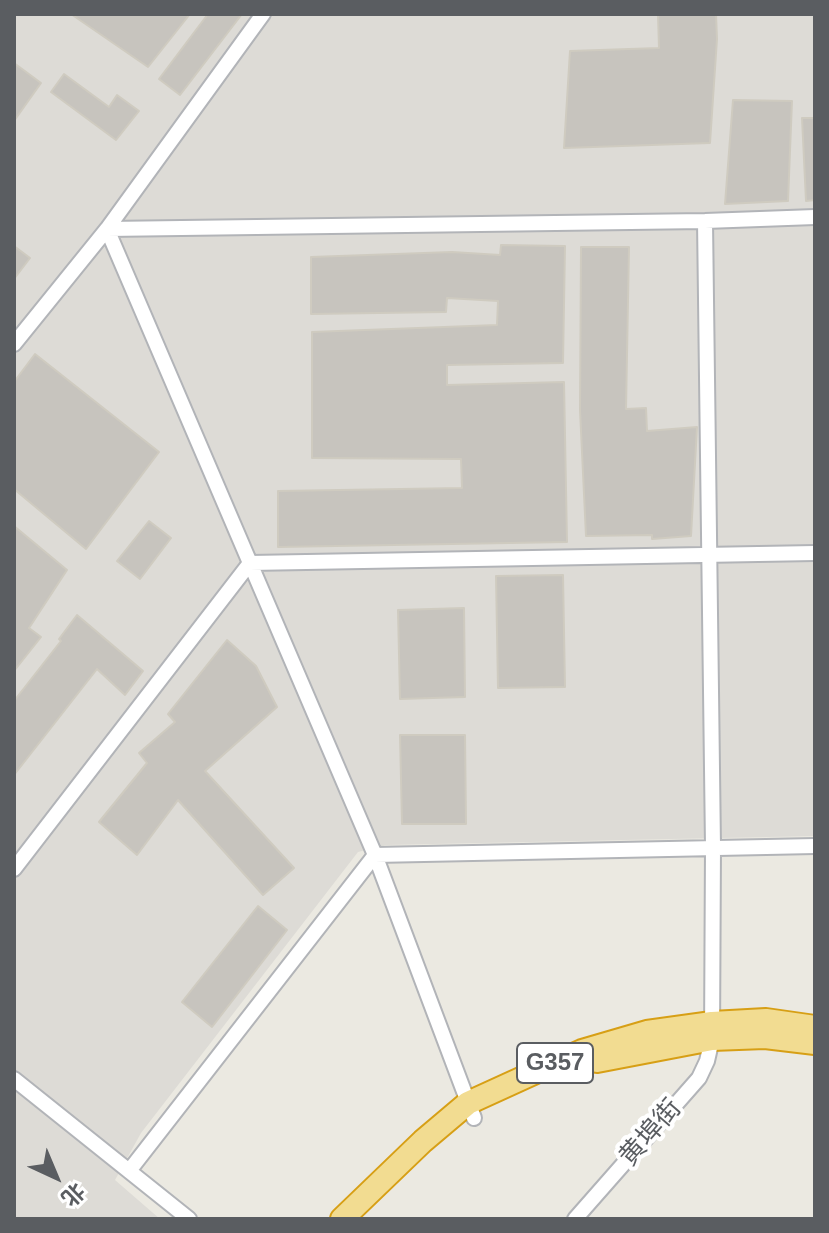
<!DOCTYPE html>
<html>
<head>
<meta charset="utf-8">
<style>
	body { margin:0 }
	#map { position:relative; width:829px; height:1233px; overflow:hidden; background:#ebe9e1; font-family:Arial,"Noto Sans SC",sans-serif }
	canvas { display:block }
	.frame { position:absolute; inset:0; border:16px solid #5a5d61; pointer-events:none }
	.north { position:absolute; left:16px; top:1137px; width:80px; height:80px; -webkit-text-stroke:6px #fff; paint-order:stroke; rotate:136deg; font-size:22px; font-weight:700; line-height:32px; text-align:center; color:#5a5d61 }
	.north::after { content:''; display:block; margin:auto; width:28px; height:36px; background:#5a5d61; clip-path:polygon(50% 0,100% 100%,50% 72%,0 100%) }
</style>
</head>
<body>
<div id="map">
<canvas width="829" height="1233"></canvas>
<div class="frame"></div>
<div class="north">北</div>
</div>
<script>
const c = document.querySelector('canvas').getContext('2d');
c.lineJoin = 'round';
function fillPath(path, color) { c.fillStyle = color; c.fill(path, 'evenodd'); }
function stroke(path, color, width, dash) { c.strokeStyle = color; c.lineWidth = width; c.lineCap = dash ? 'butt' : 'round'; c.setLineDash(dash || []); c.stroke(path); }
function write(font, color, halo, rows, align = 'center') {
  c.font = font + ' Arial,"Noto Sans SC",sans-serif'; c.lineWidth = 8; c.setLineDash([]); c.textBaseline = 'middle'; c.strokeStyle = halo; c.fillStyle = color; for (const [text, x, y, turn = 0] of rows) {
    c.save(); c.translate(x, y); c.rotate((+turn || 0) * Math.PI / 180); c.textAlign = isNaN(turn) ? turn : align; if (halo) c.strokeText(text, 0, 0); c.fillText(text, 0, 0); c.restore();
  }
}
fillPath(new Path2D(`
	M14,14H815V836L385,845L358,852L141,1133L115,1180L160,1219H14Z`), '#dddbd6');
const building = new Path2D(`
	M71,14H190L148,67Z
	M208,14H242L180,95L159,79Z
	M658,14H716L717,39L710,143L564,148L570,51L659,48Z
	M14,63L41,83L14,121Z
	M64,74L109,107L117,95L139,111L116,140L51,92Z
	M733,100L792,101L788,201L725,204Z
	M802,118H815V200L806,201Z
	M501,245L565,246L563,363L447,365V385L564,382L567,542L278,547V491L462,488L461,459L312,458V332L497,325L498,301L447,298L446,312L311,314V257L452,252L500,255Z
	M14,246L30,258L14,279Z
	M581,247H629L626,409L646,408L647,431L697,427L691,536L652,539V535L586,536L580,410Z
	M35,354L159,452L86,549L14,489V382Z
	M149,521L171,538L140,579L117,561Z
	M14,526L67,570L29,628L41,637L14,671Z
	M563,575L565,687L498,688L496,576Z
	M464,608L465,697L400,699L398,610Z
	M77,615L143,671L125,695L97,669L14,775V701L61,641L59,639Z
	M227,640L256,666L277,707L205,771L294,868L263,895L178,800L137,855L99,822L147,763L139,753L175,722L168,714Z
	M400,735H465L466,824H402Z
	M258,906L287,930L212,1027L182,1002Z`);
fillPath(building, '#c7c4be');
stroke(building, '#cfcbc0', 2);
const minor = new Path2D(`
	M14,344L107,229L263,14
	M14,869L250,563L815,553
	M14,1079L189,1219
	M474,1118L375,855L107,229L705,221L815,217
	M129,1171L375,855L815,846
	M575,1219L699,1078L707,1061L712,1039L713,847L705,221`);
const highway = new Path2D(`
	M597,1061L712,1039L765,1037L815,1043
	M342,1219L423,1141L468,1103L582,1051L647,1032L712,1023L766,1020L815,1027`);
stroke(minor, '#b2b4b8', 18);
stroke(highway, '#d79f15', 26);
stroke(minor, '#fff', 14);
stroke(highway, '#f2dc91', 22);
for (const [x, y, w] of [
	[555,1063,76]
]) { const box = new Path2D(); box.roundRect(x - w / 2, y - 20, w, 40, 6); c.fillStyle = '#fff'; c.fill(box); stroke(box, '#5a5d61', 2); }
write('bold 24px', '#5a5d61', null, [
	["G357",555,1063]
]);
write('26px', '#5a5d61', '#fff', [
	["黄埠街",651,1133,-49]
]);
</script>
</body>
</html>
